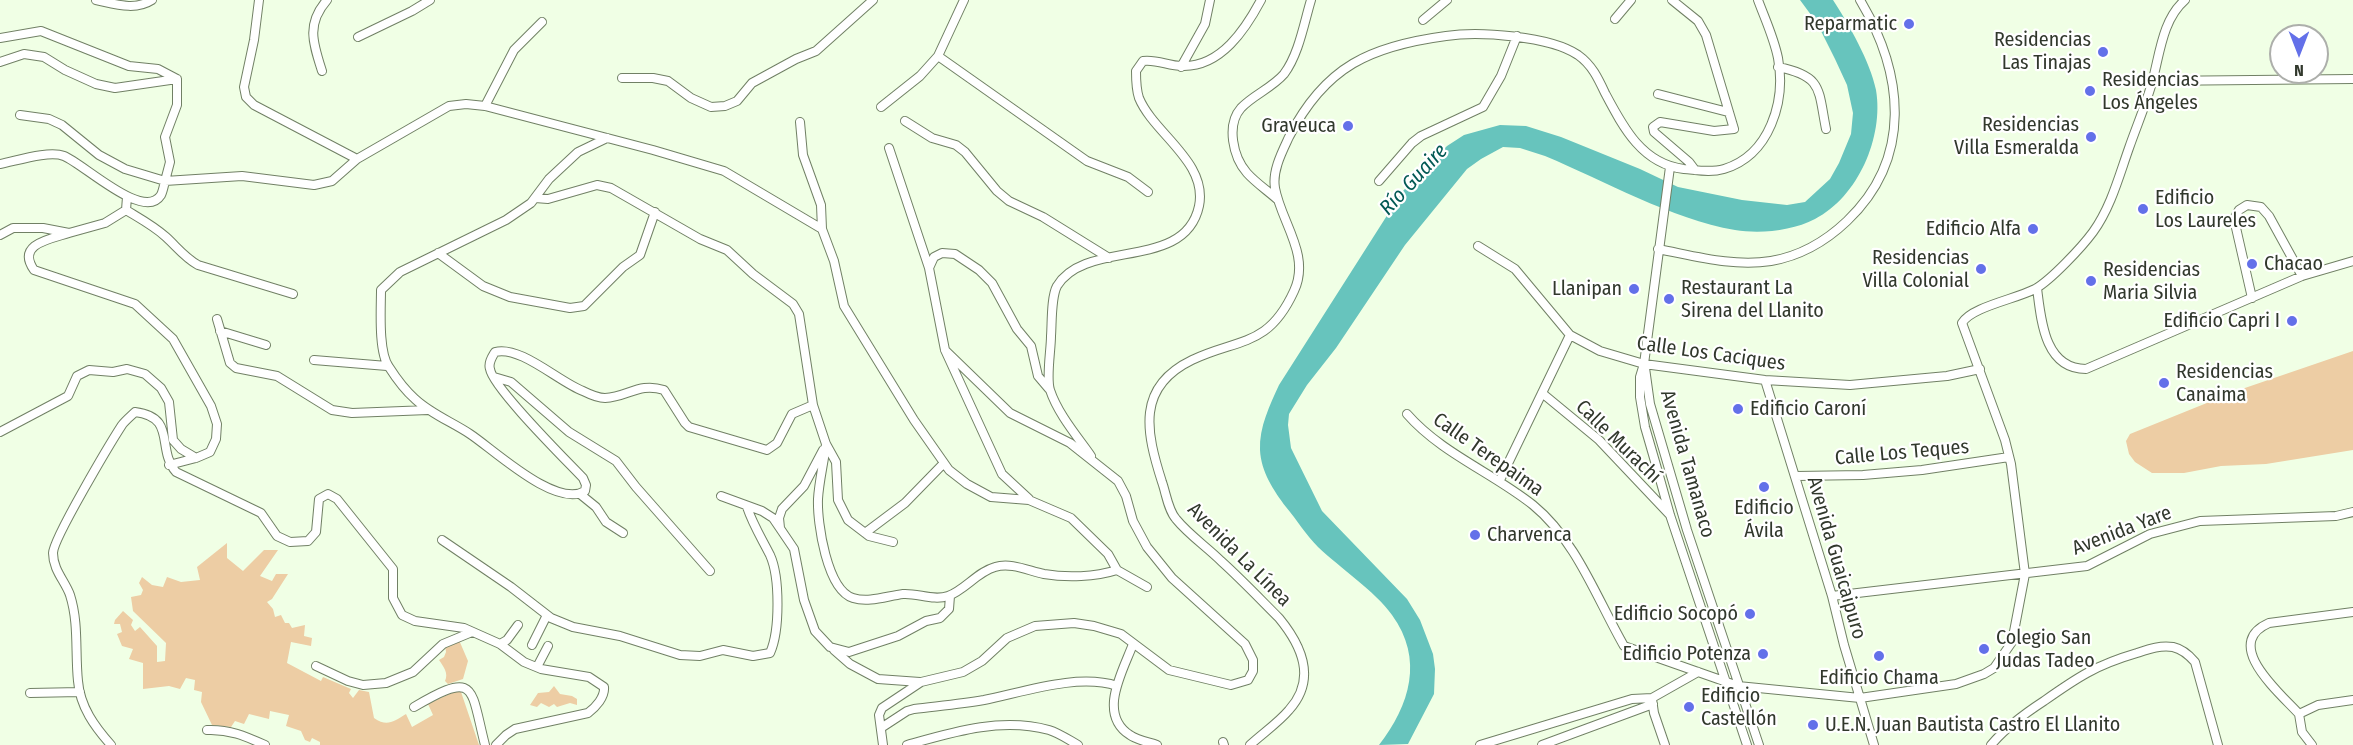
<!DOCTYPE html>
<html>
<head>
<meta charset="utf-8">
<style>
	body { margin:0 }
	#map { position:relative; width:2353px; height:745px; overflow:hidden; background:#f0ffe5; font-family:"Fira Sans Condensed",sans-serif }
	canvas { display:block }
	.north { position:absolute; left:2269px; top:24px; width:60px; height:60px; box-sizing:border-box; background:#fff; border:2px solid #adafab; border-radius:50%; rotate:180deg; font-size:16px; font-weight:700; line-height:24px; text-align:center; color:#31382c }
	.north::after { content:''; display:block; margin:auto; width:21px; height:27px; background:#6370e9; clip-path:polygon(50% 0,100% 100%,50% 72%,0 100%) }
</style>
</head>
<body>
<div id="map">
<canvas width="2353" height="745"></canvas>
<div class="north">N</div>
</div>
<script>
const c = document.querySelector('canvas').getContext('2d');
c.lineJoin = 'round';
function fillPath(path, color) { c.fillStyle = color; c.fill(path, 'evenodd'); }
function stroke(path, color, width, dash) { c.strokeStyle = color; c.lineWidth = width; c.lineCap = dash ? 'butt' : 'round'; c.setLineDash(dash || []); c.stroke(path); }
function write(font, color, halo, rows, align = 'center') {
  c.font = font + ' "Fira Sans Condensed",sans-serif'; c.lineWidth = 4.5; c.setLineDash([]); c.textBaseline = 'middle'; c.strokeStyle = halo; c.fillStyle = color; for (const [text, x, y, turn = 0] of rows) {
    c.save(); c.translate(x, y); c.rotate((+turn || 0) * Math.PI / 180); c.textAlign = isNaN(turn) ? turn : align; if (halo) c.strokeText(text, 0, 0); c.fillText(text, 0, 0); c.restore();
  }
}
fillPath(new Path2D(`
	M2353,351V450L2266,464L2221,466L2184,473H2152L2135,462L2129,454L2126,441L2130,434L2239,390Z
	M227,543V558L243,571L264,550H278L260,576L272,581L276,574H288L272,599L267,602L273,609L275,617L281,615L285,623H289L292,628L305,625L304,636L312,638L311,646L291,642L287,663L321,681L323,677L351,689L349,693L353,698L359,690L369,692L374,718C387,727 393,722 406,714L412,727L433,715L428,704L460,689L479,745H320V742L312,738L310,742L305,740L301,731L286,726L289,715L270,711L269,719L249,714L244,724L235,721L231,727L212,725L201,702L202,692L194,690L195,680L186,678L180,689L169,686L143,689V663L129,659L133,649L122,646L117,634L122,632L120,624H114L115,620L123,611L133,620L131,625L135,631L140,627L157,646V662L165,661L166,643L133,611L131,597L141,595L143,590L139,583L142,577L152,585L163,587L167,577L181,582L200,580L197,567Z
	M459,640L468,661L463,679L448,684L445,681C449,673 443,666 439,660L444,657L446,652L445,645Z
	M554,686L560,694L572,696L577,699V705L570,703L557,707L554,704L549,707L541,703L537,707L530,705L538,693L549,692Z`), '#edcda4');
fillPath(new Path2D(`
	M1800,0H1833C1849,25 1870,61 1876,90C1884,137 1858,197 1815,219C1792,231 1760,234 1735,230C1671,219 1605,181 1545,156L1520,148L1503,147L1481,159L1467,169L1405,245L1336,348L1307,385L1289,414L1288,425L1291,448L1322,511L1407,599L1420,620L1433,654L1435,669L1434,694L1408,744L1379,745C1410,705 1424,659 1392,615C1375,591 1340,568 1318,547C1306,535 1297,520 1286,507C1274,491 1261,472 1260,450C1259,427 1270,405 1279,385L1402,192L1447,146L1464,135L1500,125L1526,126L1561,137L1640,169L1678,187L1742,200L1787,205L1805,202L1830,179L1839,163L1851,134L1853,113L1847,85L1835,59L1817,23Z`), '#67c4bd');
const minor = new Path2D(`
	M96,0C115,4 135,11 152,0
	M259,0L254,40L244,87L246,97L254,105L357,159
	M1672,0L1698,21L1706,35L1734,129L1714,131L1660,122L1653,127L1654,132L1689,162L1695,170
	M1615,19L1631,0
	M1423,20L1447,0
	M358,37L412,11L430,0
	M0,38L41,31L129,66L158,69L177,79V105L165,137L170,162L165,181L125,169L99,155L62,125L49,119L20,115
	M938,56L1087,161L1128,177L1148,192
	M0,62L24,54L44,57L65,70L96,84L115,88L177,79
	M1181,67L1205,24L1210,0
	M1778,67C1823,76 1818,89 1826,129
	M322,71C313,43 306,24 327,0
	M622,78H653L668,81L691,98L711,107L725,106L737,101L752,83L796,59L816,51L873,0
	M2153,81L2353,79
	M1658,94L1728,112
	M485,106L514,50L542,22
	M881,107L920,76L938,56L964,0
	M905,121L932,138L956,145L965,152L997,191L1009,201L1043,217L1109,258
	M800,122L803,155L821,205L822,229
	M607,138L578,152L549,179L531,203L506,220L400,272L381,290C381,308 378,352 389,367C396,378 406,391 415,399C431,414 452,422 470,434C493,449 556,509 585,491L586,485L583,478C566,460 493,388 490,369C488,363 492,357 495,352C520,345 559,382 583,391C589,394 599,398 605,398C628,397 639,382 664,390L685,423L689,427L767,450L777,443L792,414L813,405L826,444L836,462L838,500L848,520L869,536L893,542
	M889,148L929,268
	M0,164C16,161 49,150 64,156C84,164 144,222 161,195C163,191 164,185 165,181L242,176L314,185L332,181L357,159L449,106L466,104L485,106L653,150L724,171L822,229L834,261L844,306L914,420L949,470L967,484L991,497L1029,500L1071,518L1108,554L1117,570L1147,587
	M1670,167L1644,364L1640,377V397L1645,427L1656,465L1670,515L1747,745
	M1379,181L1412,143L1421,136L1483,107L1501,76L1517,36
	M535,198L548,199L597,185L611,188L700,239L727,250L753,274L793,304L799,314L813,405
	M1278,200C1268,191 1256,183 1247,173C1233,157 1226,125 1241,108C1253,95 1272,88 1284,74C1299,54 1304,23 1311,0
	M126,210C139,218 154,226 166,237C177,247 184,257 198,265L293,294
	M69,233C50,239 16,244 34,270L135,304L173,339L211,406L217,424L216,439L210,452L196,458L169,465
	M0,235L13,228H43L69,233L105,223L126,210L127,197
	M1478,246L1515,269L1570,335L1600,351L1644,364L1765,380L1850,385L1947,376L1980,369
	M1658,249C1695,256 1733,267 1771,261C1800,256 1826,241 1847,221C1913,158 1904,74 1860,0
	M438,253L483,286L510,297L570,308L584,306L623,267L640,255L655,212
	M2037,288C2041,319 2044,369 2086,369L2302,276L2353,261
	M2252,298L2234,219L2239,210L2247,205L2261,207L2269,216L2302,276
	M217,319L230,363L236,368L277,376L332,410L352,413L428,410
	M220,331L266,345
	M314,360L387,366
	M1645,368L1650,404L1687,530L1759,745
	M494,377L511,382L569,432L616,461L636,487L710,571
	M1765,380L1832,596L1844,645L1874,745
	M1542,393L1599,440L1670,515
	M1407,414C1441,453 1493,473 1533,505C1576,540 1597,599 1624,646L1738,686L1860,698L1956,684L1984,674L1994,668L2012,642L2025,574L2011,464L2005,440L1962,323C1971,307 2016,299 2035,289C2051,280 2082,247 2093,232C2111,207 2119,176 2129,148C2137,125 2147,102 2153,79C2160,52 2163,19 2185,0
	M0,432L68,396L77,376L89,370L113,372L127,369L145,374L161,388L169,402L173,440L181,449L196,458
	M826,444C824,462 819,481 818,499C817,523 827,590 853,598C869,603 887,596 903,594C918,593 933,601 948,596C965,590 977,572 995,567C1011,562 1029,571 1044,574C1067,578 1095,577 1117,570
	M1091,456C1077,436 1058,414 1050,390C1046,378 1051,350 1051,336C1052,323 1051,297 1057,286C1086,238 1185,272 1199,206C1208,162 1154,134 1139,98C1136,89 1136,80 1136,71L1143,61C1158,59 1170,67 1184,66C1221,66 1245,30 1261,0
	M1796,476L1863,475L1922,470L2009,457
	M1500,480L1570,335
	M580,494L596,507L606,522L623,533
	M721,496L762,511L773,518L794,549L804,600L815,631L830,647L849,652L898,636L926,621L940,618L949,609L950,596
	M1029,499L1002,474L945,350L929,268L934,257L942,253L955,254L979,270L992,283L1017,329L1031,346L1038,376L1049,389
	M780,528L779,518L782,509L804,486L823,450
	M865,533L905,503L944,463
	M442,540L511,587L551,618L573,627L620,636L680,655L700,656L723,650L753,656L770,653C780,631 780,577 770,555C762,539 753,525 747,507
	M1832,596L2087,566L2150,534L2200,521L2336,516L2353,512
	M500,644L507,640L518,625
	M1133,644C1123,671 1097,714 1130,735C1137,740 1148,742 1157,745
	M532,645L547,615
	M834,650L850,664L878,679L920,682
	M316,666L348,681L363,685L386,683L413,672L443,644L472,632
	M537,667L548,646
	M30,693L80,692
	M1652,699L1654,713L1665,745
	M414,707C477,670 470,686 485,745
	M2299,714C2280,693 2221,644 2269,623L2353,612
	M2299,714L2318,705L2353,700
	M2299,714L2302,732L2312,745
	M881,728L907,711L914,709C938,706 961,704 984,700C1024,692 1078,673 1117,686
	M207,730C229,729 245,736 265,745
	M1223,742L1224,745
	M111,745C95,727 80,707 78,681C75,653 79,623 70,595C65,581 53,570 53,553C53,539 111,442 122,425C126,420 131,416 135,412C177,417 156,449 176,472L261,513L277,536L290,542L308,541L316,532L319,499L328,494L337,499L393,569V598L402,615L415,621L464,628L500,644L524,662L541,669L589,677L604,687C605,697 596,707 588,713L515,729L506,735L496,745
	M883,745L879,715L882,708L921,682L963,672L982,661L1007,638L1035,626L1074,623L1094,626L1121,634L1169,670L1231,685L1248,680L1253,671V660L1245,644L1172,578L1147,547L1133,521L1126,496L1118,481L1070,443L1010,413L945,350
	M907,745C953,732 1001,717 1049,730C1059,733 1069,740 1078,745
	M1250,745C1263,733 1278,723 1289,710C1317,679 1302,646 1279,618C1260,599 1241,579 1221,561C1207,547 1189,535 1176,519C1168,510 1166,493 1162,482C1146,432 1136,387 1192,360C1238,338 1268,348 1294,291C1311,255 1281,222 1275,188C1272,171 1282,152 1289,137C1325,66 1371,46 1446,36C1479,31 1550,36 1578,55C1592,65 1598,78 1605,93C1623,127 1642,164 1684,169C1697,170 1710,173 1724,169C1770,155 1786,101 1778,58C1774,38 1765,19 1758,0
	M1480,745L1632,699L1652,698L1698,672
	M1542,745L1653,704
	M1991,745C2006,727 2024,714 2044,701C2078,677 2096,665 2137,653C2149,649 2160,645 2173,647C2182,649 2189,655 2195,662L2218,745`);
stroke(minor, '#718065', 10);
stroke(minor, '#fff', 8);
for (const [x, y, r, color] of [
	[1909,24,6,"#6370e9"],
	[2103,52,6,"#6370e9"],
	[2090,91,6,"#6370e9"],
	[1348,126,6,"#6370e9"],
	[2091,137,6,"#6370e9"],
	[2143,209,6,"#6370e9"],
	[2033,229,6,"#6370e9"],
	[2252,264,6,"#6370e9"],
	[1981,269,6,"#6370e9"],
	[2091,281,6,"#6370e9"],
	[1634,289,6,"#6370e9"],
	[1669,299,6,"#6370e9"],
	[2292,321,6,"#6370e9"],
	[2164,383,6,"#6370e9"],
	[1738,409,6,"#6370e9"],
	[1764,487,6,"#6370e9"],
	[1475,535,6,"#6370e9"],
	[1750,614,6,"#6370e9"],
	[1984,649,6,"#6370e9"],
	[1763,654,6,"#6370e9"],
	[1879,656,6,"#6370e9"],
	[1689,707,6,"#6370e9"],
	[1813,725,6,"#6370e9"]
]) { const dot = new Path2D(); dot.arc(x, y, r, 0, 2 * Math.PI); c.fillStyle = color; c.fill(dot); stroke(dot, '#fff', 2); }
write('20px', '#31382c', '#fff', [
	["Reparmatic",1897,24,"right"],
	["Residencias",2091,40,"right"],
	["Las Tinajas",2091,63,"right"],
	["Residencias",2102,80],
	["Los Ángeles",2102,103],
	["Residencias",2079,125,"right"],
	["Villa Esmeralda",2079,148,"right"],
	["Graveuca",1336,126,"right"],
	["Edificio",2155,198],
	["Los Laureles",2155,221],
	["Edificio Alfa",2021,229,"right"],
	["Residencias",1969,258,"right"],
	["Villa Colonial",1969,281,"right"],
	["Chacao",2264,264],
	["Residencias",2103,270],
	["Maria Silvia",2103,293],
	["Restaurant La",1681,288],
	["Sirena del Llanito",1681,311],
	["Llanipan",1622,289,"right"],
	["Edificio Capri I",2280,321,"right"],
	["Residencias",2176,372],
	["Canaima",2176,395],
	["Edificio Caroní",1750,409],
	["Edificio",1764,508,"center"],
	["Ávila",1764,531,"center"],
	["Charvenca",1487,535],
	["Edificio Socopó",1738,614,"right"],
	["Colegio San",1996,638],
	["Judas Tadeo",1996,661],
	["Edificio Potenza",1751,654,"right"],
	["Edificio Chama",1879,678,"center"],
	["Edificio",1701,696],
	["Castellón",1701,719],
	["U.E.N. Juan Bautista Castro El Llanito",1825,725]
], 'left');
write('20px', '#31382c', '#fff', [
	["Calle Los Caciques",1711,354,8],
	["Calle Murachí",1618,442,44],
	["Calle Los Teques",1902,453,-5],
	["Calle Terepaima",1488,455,35],
	["Avenida Tamanaco",1687,464,74],
	["Avenida Yare",2122,531,-21],
	["Avenida La Línea",1239,555,45],
	["Avenida Guaicaipuro",1836,558,74]
]);
write('italic 21px', '#025954', '#fff', [
	["Río Guaire",1414,180,-47]
]);
</script>
</body>
</html>
